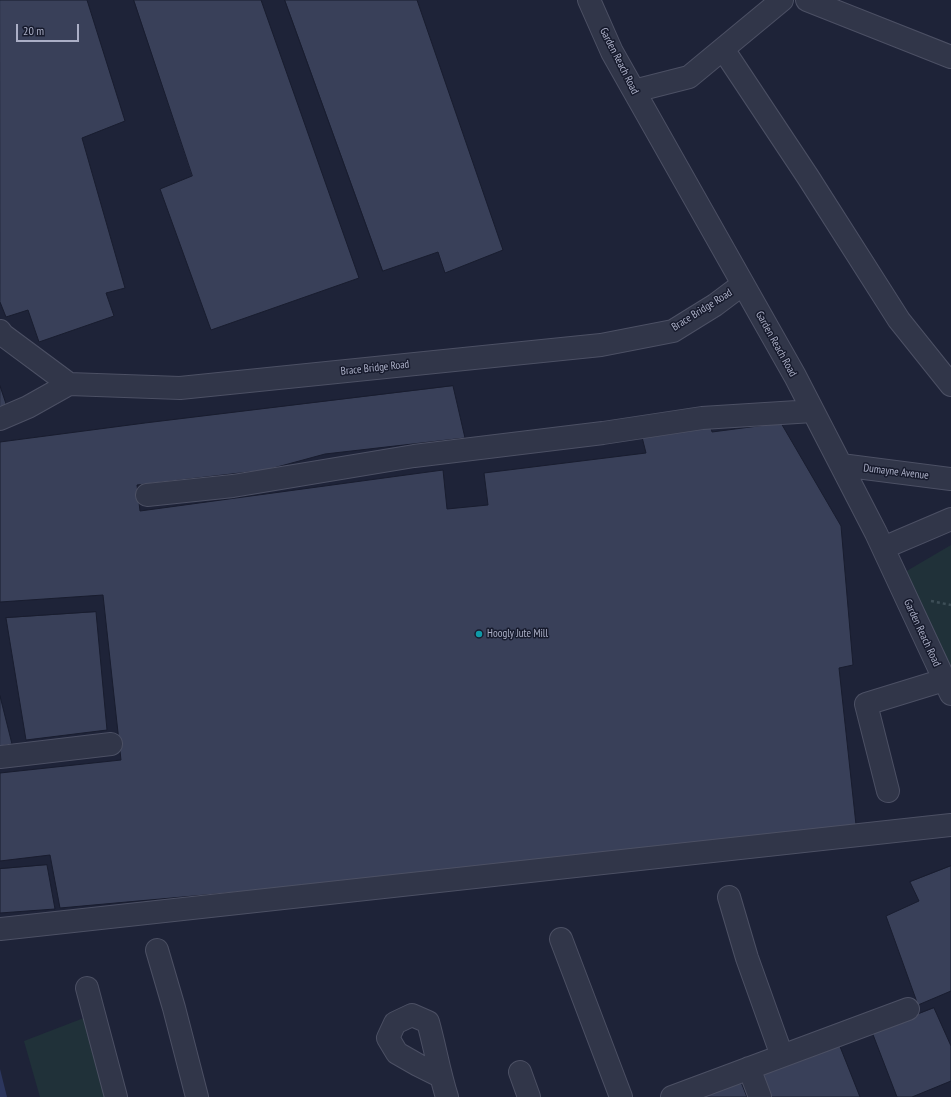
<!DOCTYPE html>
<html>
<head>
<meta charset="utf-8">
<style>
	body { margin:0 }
	#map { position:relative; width:951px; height:1097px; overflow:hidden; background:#1e2338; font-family:"PT Sans Narrow",sans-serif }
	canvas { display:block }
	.scale { position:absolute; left:16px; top:24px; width:63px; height:18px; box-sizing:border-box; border:2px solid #abafc6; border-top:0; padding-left:5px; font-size:12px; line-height:14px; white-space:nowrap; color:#abafc6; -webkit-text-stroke:3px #171b2d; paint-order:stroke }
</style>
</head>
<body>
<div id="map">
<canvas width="951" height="1097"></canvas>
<div class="scale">20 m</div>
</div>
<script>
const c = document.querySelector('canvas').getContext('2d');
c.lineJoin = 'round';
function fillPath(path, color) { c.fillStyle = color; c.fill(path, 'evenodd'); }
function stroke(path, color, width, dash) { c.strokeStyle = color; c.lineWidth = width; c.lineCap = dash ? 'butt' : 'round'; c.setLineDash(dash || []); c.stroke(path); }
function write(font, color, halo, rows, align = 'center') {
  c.font = font + ' "PT Sans Narrow",sans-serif'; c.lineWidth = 3; c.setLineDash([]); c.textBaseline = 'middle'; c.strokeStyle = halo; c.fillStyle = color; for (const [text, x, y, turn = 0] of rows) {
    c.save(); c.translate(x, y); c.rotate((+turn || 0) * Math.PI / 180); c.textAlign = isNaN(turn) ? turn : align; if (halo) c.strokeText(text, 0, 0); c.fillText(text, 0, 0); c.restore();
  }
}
fillPath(new Path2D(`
	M951,545V669L905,572Z
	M89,1016L109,1097H40L24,1041Z`), '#203139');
fillPath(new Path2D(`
	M0,1069L7,1097H0Z`), '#2c365d');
const building = new Path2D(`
	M0,0H87L125,121L82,138L125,288L106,293L114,316L39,342L28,310L6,317L0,302Z
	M134,0H261L359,278L211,330L160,189L192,176Z
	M285,0H417L503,250L445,273L438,252L383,271Z
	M0,386L7,407L0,410Z
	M453,386L465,438L325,454L266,470L137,485L140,511L443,470L447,509L488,505L484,473L646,453L640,429L710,424L712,432L781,423L841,526L853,665L839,668L857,834L283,888L60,908L50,855L0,861V773L121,760L103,595L0,602V442L145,423Z
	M96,612L107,730L26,740L6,618Z
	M0,696L12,744L0,746Z
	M47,865L55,909L0,913V869Z
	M951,866V991L918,1005L886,916L919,901L910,882Z
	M934,1008L951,1046V1081L912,1097H897L872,1032Z
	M839,1044L860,1097H770L761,1076Z
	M741,1082L747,1097H700Z`);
fillPath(building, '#394059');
stroke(building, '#191d2f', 1);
const minor = new Path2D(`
	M589,0L612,52L795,376L876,533L951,694
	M807,0L951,57
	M723,49L808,177L899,320L951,385
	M634,91L689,77L782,0
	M0,331L3,335L69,384
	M0,419L28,407L69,384L180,388L601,345L673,331L715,305L743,284
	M841,465L951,479
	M147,495L233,486L414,456L603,433L702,418L813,411
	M883,548L951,519
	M0,757L111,744
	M888,791L866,704L944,680
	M729,897L747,958L782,1056
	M0,929L951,825
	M561,939L621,1097
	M157,950L174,1008L197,1097
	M87,988L116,1097
	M749,1068L760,1097
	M520,1072L529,1097
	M440,1076L418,1065L397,1053L388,1038L395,1023L412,1015L428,1022C435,1047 439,1072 447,1097
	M672,1097L908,1009`);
stroke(minor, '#4c5064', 24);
stroke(new Path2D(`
	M931,601L951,605`), '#3d4e57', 2.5, [3, 3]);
stroke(minor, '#313649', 22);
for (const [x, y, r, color] of [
	[479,634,4,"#0f9aa8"]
]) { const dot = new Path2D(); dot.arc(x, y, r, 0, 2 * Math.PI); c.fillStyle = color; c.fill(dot); stroke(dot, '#171b2d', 1.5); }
write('11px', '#abafc6', '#171b2d', [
	["Garden Reach Road",619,61,63],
	["Brace Bridge Road",702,310,-32],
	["Garden Reach Road",776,344,61],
	["Brace Bridge Road",375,368,-6],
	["Dumayne Avenue",896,472,7],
	["Garden Reach Road",922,633,65]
]);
write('11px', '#abafc6', '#171b2d', [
	["Hoogly Jute Mill",487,634]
], 'left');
</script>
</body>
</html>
